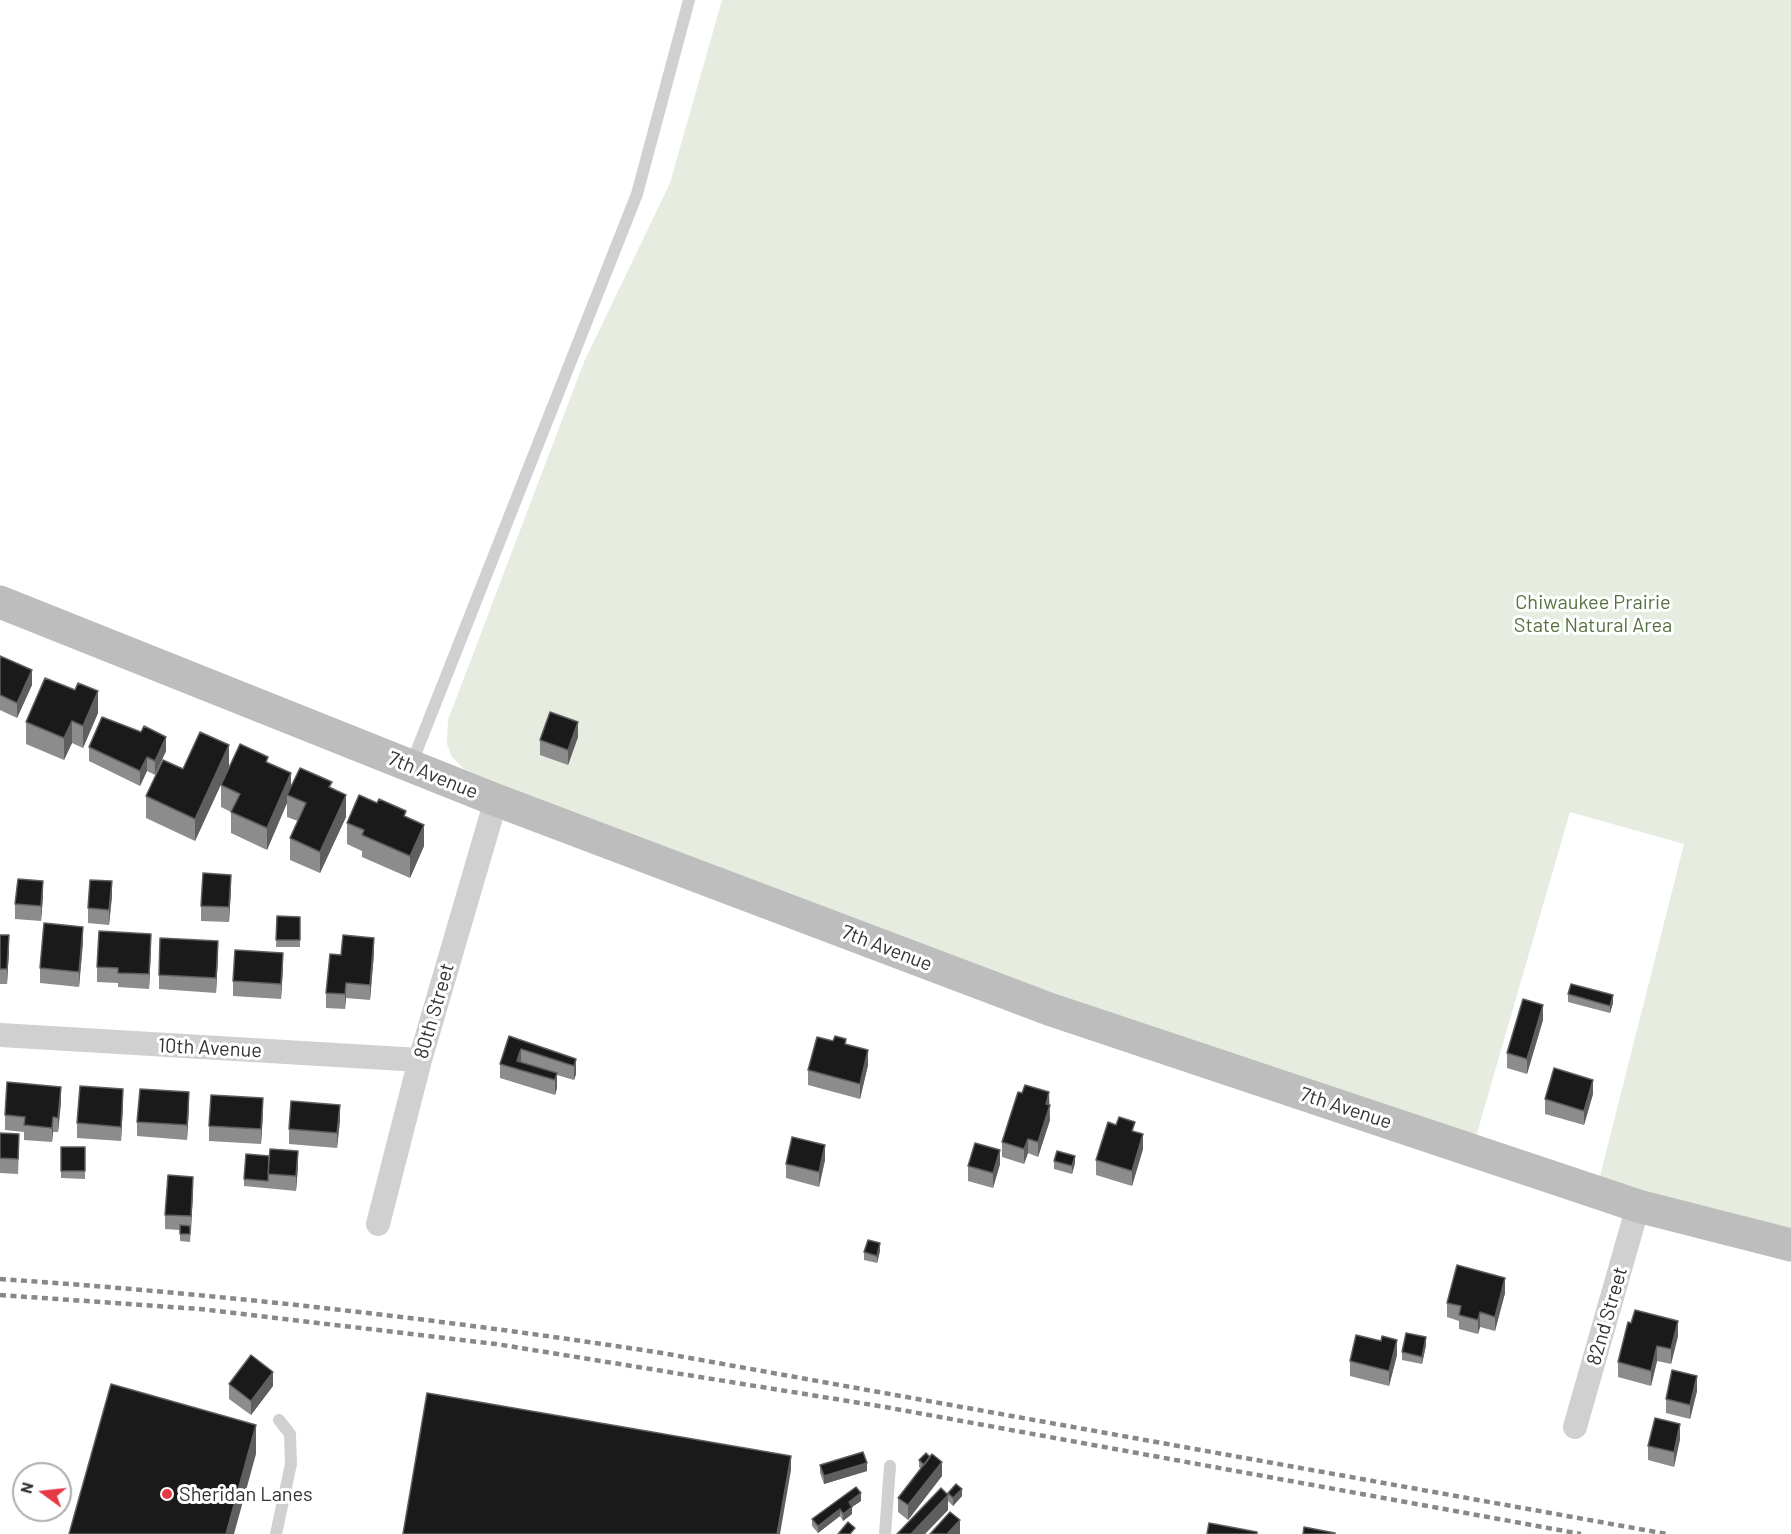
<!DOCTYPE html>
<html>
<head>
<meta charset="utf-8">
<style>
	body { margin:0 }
	#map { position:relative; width:1791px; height:1534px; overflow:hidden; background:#fff; font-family:Barlow,sans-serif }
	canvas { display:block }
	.north { position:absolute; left:12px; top:1462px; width:60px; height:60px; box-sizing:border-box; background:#fff; border:2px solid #adadad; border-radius:50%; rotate:285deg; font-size:16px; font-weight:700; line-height:24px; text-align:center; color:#333 }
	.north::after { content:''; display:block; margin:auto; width:21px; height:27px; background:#e63946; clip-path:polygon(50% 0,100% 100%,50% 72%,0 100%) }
</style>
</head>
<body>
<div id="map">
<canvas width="1791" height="1534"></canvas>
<div class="north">N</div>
</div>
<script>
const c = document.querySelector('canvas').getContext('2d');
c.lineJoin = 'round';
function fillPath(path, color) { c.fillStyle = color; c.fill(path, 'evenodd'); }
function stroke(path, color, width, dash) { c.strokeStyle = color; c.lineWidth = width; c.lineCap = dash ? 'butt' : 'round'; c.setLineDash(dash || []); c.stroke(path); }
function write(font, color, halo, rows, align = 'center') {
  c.font = font + ' Barlow,sans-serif'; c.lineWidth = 6; c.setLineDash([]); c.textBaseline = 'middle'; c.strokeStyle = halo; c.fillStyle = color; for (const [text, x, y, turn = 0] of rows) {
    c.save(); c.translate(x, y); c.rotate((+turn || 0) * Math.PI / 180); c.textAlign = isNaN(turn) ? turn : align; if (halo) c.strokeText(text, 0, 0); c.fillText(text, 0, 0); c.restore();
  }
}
fillPath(new Path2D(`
	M722,0H1791V1235L1599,1180L1684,844L1570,812L1475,1140L825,913L477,775L464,769L452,757L447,744L448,720L584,362L670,183Z`), '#e6ecdf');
stroke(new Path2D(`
	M411,765L637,194L689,0
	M276,1534L291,1464L290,1434L279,1420
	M885,1534L890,1466`), '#d0d0d0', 12);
stroke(new Path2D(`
	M0,1035L420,1060
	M378,1224L420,1060L496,800
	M1575,1427L1638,1206`), '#d0d0d0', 24);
stroke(new Path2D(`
	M0,602L496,800L1049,1009L1638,1206L1791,1245`), '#bdbdbd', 33);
stroke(new Path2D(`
	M0,1279C222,1294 442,1319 662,1353L1667,1534
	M0,1295L200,1309L496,1344L885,1407L1581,1534`), '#888', 4.5, [6, 4.5]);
fillPath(new Path2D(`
	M0,656L32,685L17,718L0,710Z
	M98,713L83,748L72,743L64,760L26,744V722Z
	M578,737L568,765L540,755V740Z
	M89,747L166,751L155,775L147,771L140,786L89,761Z
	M268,763L291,786L332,788L346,817L320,873L290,860V838L298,821L287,817V803L267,850L231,833V812L221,807V785Z
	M229,767L195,841L146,818V796L183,769Z
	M406,816L424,846L410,878L362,857V851L347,844V823Z
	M231,889L229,922L201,921V906Z
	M43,896L41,921L15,919V904Z
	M112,896L109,925L88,923V908Z
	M277,916L300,917V947H276Z
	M0,935L9,950L7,984H0Z
	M83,942L79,987L40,983V968Z
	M151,949L149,989L118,987V983L97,982V967Z
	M374,953L370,1000L346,998L345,1009L326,1008V993L341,955Z
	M218,955L216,993L159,989V975Z
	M283,967L281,999L233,996V981Z
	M1568,994L1613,1003L1610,1013L1568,1002Z
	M1543,1020L1527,1074L1507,1068V1053Z
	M509,1036L576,1059V1074L574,1080L557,1075V1088L555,1095L500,1078V1064Z
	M846,1044L868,1065L860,1099L808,1085V1070Z
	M1593,1094L1584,1125L1545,1114V1099Z
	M61,1102L58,1132H53L52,1142L24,1140V1132L5,1130V1115Z
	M123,1104L121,1141L77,1138V1123Z
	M1049,1105L1050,1120L1038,1157L1028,1153L1024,1164L1002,1157V1142Z
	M189,1107L187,1140L137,1136V1122Z
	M263,1113L261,1144L209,1141V1126Z
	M340,1120L337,1148L289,1144V1129Z
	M1135,1132L1143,1149L1132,1186L1096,1175V1160Z
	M0,1133L19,1149L18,1174L0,1173Z
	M61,1147H85V1179L61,1178Z
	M269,1156L298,1166L296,1191L244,1186V1179Z
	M825,1160L819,1187L786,1178V1164Z
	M1054,1161L1075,1163L1072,1174L1054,1169Z
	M1000,1164L993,1188L968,1181V1166Z
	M193,1192L190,1242L180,1241V1230L165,1229V1215Z
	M880,1251L877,1263L864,1260V1252Z
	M1505,1293L1495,1331L1480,1327L1478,1334L1459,1329V1321L1447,1317V1303Z
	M1678,1336L1671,1364L1657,1361L1651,1386L1618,1377V1362Z
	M1381,1341L1397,1355L1389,1386L1350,1376V1361Z
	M1426,1345L1422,1364L1402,1360V1352Z
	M229,1384L273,1386L251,1415L229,1399Z
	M1697,1391L1690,1419L1666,1413V1399Z
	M1680,1439L1674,1467L1648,1460V1446Z
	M930,1457L942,1476L908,1520L898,1512V1498L921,1469L919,1467V1460Z
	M820,1465L867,1471L824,1484L820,1473Z
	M948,1494L962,1496L953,1506L948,1501V1510L925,1534H897Z
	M861,1501L852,1507V1514L843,1521L840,1516L818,1533L812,1526V1519Z`), '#8c8c8c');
fillPath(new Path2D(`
	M32,670V685L17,718V703Z
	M98,691V713L83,748V726Z
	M72,721V743L64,760V738Z
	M578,722V737L568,765V750Z
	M166,737V751L155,775V761Z
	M229,745V767L195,841V819Z
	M147,757V771L140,786V771Z
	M291,773V795H287V803L267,850V828Z
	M346,795V817L320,873V852Z
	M424,825V846L410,878V856Z
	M231,875V889L229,922V907Z
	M43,881V896L41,921V906Z
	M112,881V896L109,925V910Z
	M83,927V942L79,987V972Z
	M151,934V949L149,989V974Z
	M9,935V950L7,984V969Z
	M374,938V953L370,1000V985Z
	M218,941V955L216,993V978Z
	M283,953V967L281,999V984Z
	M346,983V998L345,1009V994Z
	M1613,995V1003L1610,1013V1006Z
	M1543,1005V1020L1527,1074V1059Z
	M521,1049V1064L517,1061Z
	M868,1050V1065L860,1099V1084Z
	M576,1059V1074L574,1080V1066Z
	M557,1073V1088L555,1095V1080Z
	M1593,1080V1094L1584,1125V1111Z
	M61,1087V1102L58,1132V1118Z
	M123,1089V1104L121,1141V1127Z
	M189,1092V1107L187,1140V1125Z
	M1049,1092L1050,1120L1038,1157V1142L1046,1104Z
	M263,1098V1113L261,1144V1129Z
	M340,1105V1120L337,1148V1133Z
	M53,1117V1132L52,1142V1128Z
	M1143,1134V1149L1132,1186V1171Z
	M1028,1139V1153L1024,1164V1149Z
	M825,1145V1160L819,1187V1172Z
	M1000,1150V1164L993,1188V1173Z
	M298,1151V1166L296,1191V1176Z
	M1075,1156V1163L1072,1174V1166Z
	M193,1177V1192L191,1231V1216Z
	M880,1243V1251L877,1263V1256Z
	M1505,1278V1293L1495,1331V1317Z
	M1480,1312V1327L1478,1334V1320Z
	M1678,1321V1336L1671,1364V1349Z
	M1426,1337V1345L1422,1364V1357Z
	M1397,1340V1355L1389,1386V1371Z
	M1657,1346V1361L1651,1386V1371Z
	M273,1372V1386L251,1415V1401Z
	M1697,1376V1391L1690,1419V1405Z
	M1680,1424V1439L1674,1467V1452Z
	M256,1425V1454L234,1534H226Z
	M791,1456V1470L780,1534H777Z
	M942,1462V1476L908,1520V1505Z
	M867,1463V1471L824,1484V1476Z
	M962,1489V1496L953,1506V1498Z
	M861,1493V1501L852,1507V1514L843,1521V1514L849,1502Z
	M948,1495V1510L925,1534H911Z
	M840,1509V1516L818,1533V1526Z
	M960,1520V1534H947Z`), '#5f5f5f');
const building = new Path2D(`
	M0,656L32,670L17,703L0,695Z
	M45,678L75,690L78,683L98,691L83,726L72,721L64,738L26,722Z
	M550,712L578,722L568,750L540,740Z
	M102,717L141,732L144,726L166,737L155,761L147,757L140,771L89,747Z
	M200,732L229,745L195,819L146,796L163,760L183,769Z
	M240,744L268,757L266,762L291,773L267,828L231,812L240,794L221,785Z
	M300,768L332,782L329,787L346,795L320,852L290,838L306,803L287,795Z
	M359,795L377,803L379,799L406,811L404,816L424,825L410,856L362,835L364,830L347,823Z
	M203,873L231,875L229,907L201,906Z
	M18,879L43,881L41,906L15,904Z
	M90,880L112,881L109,910L88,908Z
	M277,916L300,917V940H276Z
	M44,923L83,927L79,972L40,968Z
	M99,931L151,934L149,974L118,973V968L97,967Z
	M0,935H9L7,969H0Z
	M343,935L374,938L370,985L346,983L345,994L326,993L330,954L341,955Z
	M160,938L218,941L216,978L159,975Z
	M235,950L283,953L281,984L233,981Z
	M1571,984L1613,995L1610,1006L1568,994Z
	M1523,999L1543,1005L1527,1059L1507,1053Z
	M509,1036L576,1059L574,1066L521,1049L517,1061L557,1073L555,1080L500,1064Z
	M835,1036L846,1039L845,1044L868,1050L860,1084L808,1070L817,1037L833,1041Z
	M1554,1068L1593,1080L1584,1111L1545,1099Z
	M7,1082L61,1087L58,1118L53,1117L52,1128L24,1125L25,1117L5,1115Z
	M1025,1085L1049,1092L1046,1104L1050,1105L1038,1142L1028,1139L1024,1149L1002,1142L1018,1092L1022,1093Z
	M80,1086L123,1089L121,1127L77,1123Z
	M140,1089L189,1092L187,1125L137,1122Z
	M211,1095L263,1098L261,1129L209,1126Z
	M291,1101L340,1105L337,1133L289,1129Z
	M1119,1117L1135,1122L1132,1131L1143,1134L1132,1171L1096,1160L1108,1122L1116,1125Z
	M0,1133L19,1134L18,1159L0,1158Z
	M792,1137L825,1145L819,1172L786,1164Z
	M975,1143L1000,1150L993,1173L968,1166Z
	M61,1147H85V1171H61Z
	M270,1149L298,1151L296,1176L268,1174Z
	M1057,1151L1075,1156L1072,1166L1054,1161Z
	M246,1154L269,1156L268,1181L244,1179Z
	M168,1175L193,1177L191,1216L165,1215Z
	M180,1225L190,1226V1234H180Z
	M868,1240L880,1243L877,1256L864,1252Z
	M1457,1265L1505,1278L1495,1317L1480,1312L1478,1320L1459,1315L1461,1306L1447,1303Z
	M1635,1310L1678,1321L1671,1349L1657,1346L1651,1371L1618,1362L1628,1322L1631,1323Z
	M1406,1333L1426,1337L1422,1357L1402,1352Z
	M1356,1335L1381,1341L1382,1336L1397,1340L1389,1371L1350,1361Z
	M251,1355L273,1372L251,1401L229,1384Z
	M1672,1370L1697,1376L1690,1405L1666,1399Z
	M111,1384L256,1425L226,1534H69Z
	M427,1393L791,1456L777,1534H403Z
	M1655,1418L1680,1424L1674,1452L1648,1446Z
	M863,1452L867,1463L824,1476L820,1465Z
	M926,1453L930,1457L924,1465L919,1460Z
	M932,1454L942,1462L908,1505L898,1498Z
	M956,1484L962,1489L953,1498L948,1493Z
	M856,1487L861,1493L849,1502L852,1507L843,1514L840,1509L818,1526L812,1519Z
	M941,1488L948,1495L911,1534H897Z
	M950,1512L960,1520L947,1534H930Z
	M848,1522L855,1528L850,1534H838Z
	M1209,1523L1257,1532V1534H1207Z
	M1304,1527L1335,1533V1534H1303Z`);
fillPath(building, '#1a1a1a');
stroke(building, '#5f5f5f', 1.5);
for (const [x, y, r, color] of [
	[167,1494,6,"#e63946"]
]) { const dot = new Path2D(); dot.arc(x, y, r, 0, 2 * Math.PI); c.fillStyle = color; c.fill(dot); stroke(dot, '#fff', 2); }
write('20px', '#56703f', '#fff', [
	["Chiwaukee Prairie",1593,602],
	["State Natural Area",1593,625]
]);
write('20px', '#333', '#fff', [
	["7th Avenue",433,775,22],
	["7th Avenue",887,948,21],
	["80th Street",434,1011,-74],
	["10th Avenue",210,1048,3],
	["7th Avenue",1346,1108,18],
	["82nd Street",1607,1316,-74]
]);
write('20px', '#333', '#fff', [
	["Sheridan Lanes",179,1494]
], 'left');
</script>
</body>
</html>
